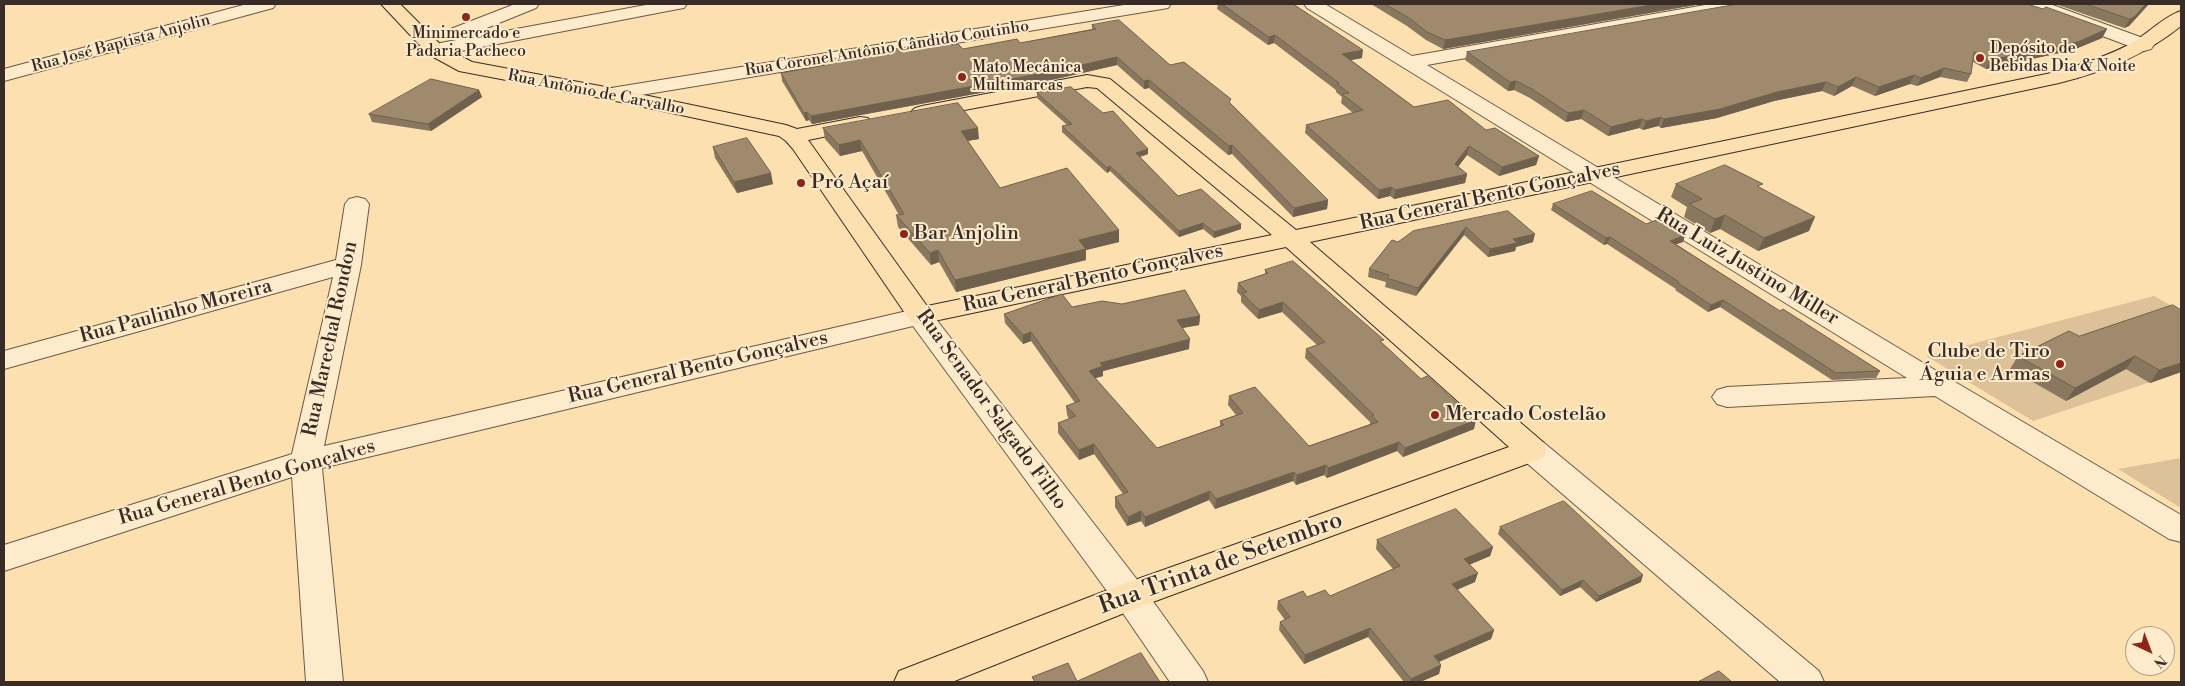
<!DOCTYPE html>
<html>
<head>
<meta charset="utf-8">
<style>
	body { margin:0 }
	#map { position:relative; width:2185px; height:686px; overflow:hidden; background:#fde0b0; font-family:"Libre Bodoni",serif }
	canvas { display:block }
	.frame { position:absolute; inset:0; border:5px solid #392c27; pointer-events:none }
	.north { position:absolute; left:2125px; top:626px; width:50px; height:50px; box-sizing:border-box; background:#feebcc; border:1px solid #af9f8a; border-radius:50%; rotate:137deg; font-size:14px; font-weight:700; line-height:20px; text-align:center; color:#392c27 }
	.north::after { content:''; display:block; margin:auto; width:18px; height:22px; background:#8f2418; clip-path:polygon(50% 0,100% 100%,50% 72%,0 100%) }
</style>
</head>
<body>
<div id="map">
<canvas width="2185" height="686"></canvas>
<div class="frame"></div>
<div class="north">N</div>
</div>
<script>
const c = document.querySelector('canvas').getContext('2d');
c.lineJoin = 'round';
function fillPath(path, color) { c.fillStyle = color; c.fill(path, 'evenodd'); }
function stroke(path, color, width, dash) { c.strokeStyle = color; c.lineWidth = width; c.lineCap = dash ? 'butt' : 'round'; c.setLineDash(dash || []); c.stroke(path); }
function write(font, color, halo, rows, align = 'center') {
  c.font = font + ' "Libre Bodoni",serif'; c.lineWidth = 4; c.setLineDash([]); c.textBaseline = 'middle'; c.strokeStyle = halo; c.fillStyle = color; for (const [text, x, y, turn = 0] of rows) {
    c.save(); c.translate(x, y); c.rotate((+turn || 0) * Math.PI / 180); c.textAlign = isNaN(turn) ? turn : align; if (halo) c.strokeText(text, 0, 0); c.fillText(text, 0, 0); c.restore();
  }
}
fillPath(new Path2D(`
	M2154,296L2181,311V372L2033,421L1926,356Z
	M2181,458V508L2118,469Z`), '#dcc199');
const minor = new Path2D(`
	M247,4H276L273,8L4,81V69Z
	M515,4H539L536,8L462,38L455,40L448,38L446,34L448,30Z
	M651,4H687L684,8L678,9L435,56L428,54L425,50L428,46L435,44Z
	M1130,4H1171L1168,8L1162,9L611,100L604,98L601,94L604,90L611,88Z
	M1304,4H1325L1412,56L1711,4H1750L1747,8L1741,9L1427,65L1950,379L2181,515V542L2169,539L1935,396L1727,407L1717,404L1712,397L1717,390L1727,387L1907,378L1307,8Z
	M2025,4H2050L2151,41L2154,45L2151,49L2144,51L2137,49L2028,8Z
	M357,197L365,199L369,204L361,265L324,446L920,308L929,310L1142,586L1203,671L1208,682H1170L1118,606L913,326L322,468L343,682H306L292,477L4,571V545L292,454L333,277L4,369V351L336,260L345,204L349,199Z
	M1532,439L1543,442L1819,671L1824,682H1780L1521,458L1517,450L1521,442Z`);
const major = new Path2D(`
	M381,4H400L442,46L472,62L611,88L786,125L797,129L860,117L868,118L871,123L868,128L808,140L927,306L1272,235L1097,88L1087,87L922,118L915,116L911,112L915,108L922,106L1087,75L1110,79L1296,230L2056,72C2082,64 2108,56 2132,43C2147,34 2166,15 2181,11V26C2145,55 2104,72 2059,83L1310,242L1543,442L1547,450L1543,458L1142,606L952,682H894L899,671L1118,586L1509,447L1286,247L920,324L911,322L793,149L786,141L779,136L611,100L459,71L428,54Z`);
stroke(minor, '#6a5949', 2);
stroke(major, '#392c27', 2);
fillPath(minor, '#feebcc');
fillPath(major, '#fde0b0');
fillPath(new Path2D(`
	M1218,4H1293L1362,58L1351,60L1414,107L1486,130L1539,156L1536,165L1499,176L1467,155L1458,167L1467,174L1465,183L1394,199L1390,196L1378,199L1305,133L1306,125L1353,113L1341,103L1342,97L1336,92V90L1274,43L1268,45L1217,9Z
	M1371,4H1701L1443,49L1426,40L1407,26Z
	M2055,4H2149L2129,26L2124,28Z
	M1092,25L1170,65L1231,104L1328,200L1327,209L1293,217L1232,154L1228,155L1149,88L1144,89L1117,65L1056,79L812,124L809,120L806,121L782,81L781,73L823,65V61L952,45L963,49L1020,43L1092,29Z
	M2107,29L2102,38L2073,50L1986,69L1973,62L1971,74L1967,82L1940,77L1917,86L1910,84L1875,96L1852,86L1834,96L1822,91L1774,101L1717,118L1661,128L1658,126L1643,130L1639,128L1608,136L1581,119L1566,122L1530,98L1514,90L1508,91L1465,60L1467,52Z
	M479,90L482,97L431,131L372,122L369,114Z
	M1037,93L1103,113L1148,149V154L1140,157L1178,196L1241,224V229L1214,238L1203,229L1179,237L1110,171L1107,173L1062,132V126L1067,125L1037,98Z
	M823,128L979,139L967,141L1000,188L1119,242L1086,250V260L956,292L939,262L931,265L898,227L896,215H899L862,151L840,156L825,139Z
	M713,147L773,184L737,193L715,158Z
	M1676,184L1761,188L1809,231L1758,251L1720,229L1710,233L1684,217L1687,207L1671,197Z
	M1553,204L1646,224L1685,235L1683,242L1676,244L1780,311L1880,371L1876,378L1832,380L1720,307L1708,312L1675,290L1676,289L1607,244L1604,245L1551,210Z
	M1508,211L1533,242L1516,247L1515,251L1488,257L1464,235L1416,296L1385,287L1386,282L1368,277L1369,269L1398,242Z
	M1265,270L1383,344L1474,429L1403,457L1397,451L1327,478L1324,475L1296,485L1293,481L1215,509L1209,500L1145,527L1141,521L1127,526L1115,507V497L1123,494L1094,454L1079,460L1058,433V423L1069,419L1067,415L1066,406L1075,403L1031,341L1023,344L1005,323L1004,314L1072,307L1122,304L1200,316L1199,325L1182,328L1189,349L1103,371V376L1095,378L1157,448L1220,426V421L1236,415L1228,405L1229,396L1309,446L1370,424V422L1305,358L1306,349L1317,345L1282,312L1258,319L1241,302V296L1237,292L1238,283L1265,274Z
	M2079,336L2181,372L2150,383L2126,369L2066,401L2010,369L2018,356Z
	M1500,527L1641,582L1596,602L1580,587L1560,596L1498,534Z
	M1377,540L1493,547L1490,556L1469,565L1475,582L1457,589L1494,630L1491,639L1439,662L1441,665L1439,674L1420,682H1404L1368,637L1304,664L1279,630L1280,622L1285,620L1277,609L1278,601L1307,597L1330,596L1393,569L1376,549Z`), '#89775f');
fillPath(new Path2D(`
	M1657,4H1701L1443,49L1445,40Z
	M2146,4H2149L2129,26L2124,28L2130,19Z
	M2107,29L2102,38L2073,50L1986,69L1990,60Z
	M1275,35L1274,43L1268,45L1269,37Z
	M1363,50L1362,58L1341,62L1342,54Z
	M1117,57V65L1056,79L812,124L811,116Z
	M1944,68L1940,77L1917,86L1921,78Z
	M1914,75L1910,84L1875,96L1879,87Z
	M1856,77L1852,86L1834,96L1838,87Z
	M1149,80V88L1144,89V81Z
	M1516,81L1514,90L1508,91L1510,82Z
	M1826,82L1822,91L1774,101L1717,118L1661,128L1664,119L1777,92Z
	M479,90L482,97L431,131L428,124Z
	M1584,110L1581,119L1566,122L1568,113Z
	M807,112L809,120L806,121L804,113Z
	M1661,117L1658,126L1643,130L1646,121Z
	M1642,119L1639,128L1608,136L1611,127Z
	M978,128L979,139L961,142V131Z
	M860,140L862,151L840,156L839,145Z
	M1232,145V154L1228,155L1229,146Z
	M1469,146L1467,155L1453,173L1455,164Z
	M1148,149V154L1136,158V153Z
	M1539,156L1536,165L1499,176L1502,167Z
	M1110,166V171L1107,173V168Z
	M771,173L773,184L737,193L734,182Z
	M1467,174L1465,183L1394,199L1395,190Z
	M1392,187L1390,196L1378,199L1379,190Z
	M1328,200L1327,209L1293,217L1294,208Z
	M1725,215L1720,229L1710,233L1715,219Z
	M1815,217L1809,231L1758,251L1764,238Z
	M1203,223V229L1179,237V231Z
	M1241,224V229L1214,238V232Z
	M1466,227L1464,235L1416,296L1418,288Z
	M1119,230V242L1086,250V260L956,292L955,280L1079,240Z
	M1535,234L1533,242L1516,247L1515,251L1488,257L1490,249L1513,239Z
	M1685,235L1683,242L1668,247L1670,241Z
	M1610,237L1607,244L1604,245L1606,238Z
	M938,250L939,262L931,265L930,253Z
	M1723,300L1720,307L1708,312L1711,305Z
	M1283,302L1282,312L1258,319L1259,310Z
	M1200,316L1199,325L1177,329V320Z
	M1031,332V341L1023,344V335Z
	M1190,339L1189,349L1103,371V376L1089,380V371L1100,363Z
	M2135,356L2126,369L2066,401L2075,388Z
	M2181,363V372L2150,383L2159,370Z
	M1476,420L1474,429L1403,457L1405,448Z
	M1399,442L1397,451L1327,478L1328,468Z
	M1094,444V454L1079,460V450Z
	M1326,465L1324,475L1296,485L1297,475Z
	M1294,472L1293,481L1215,509L1216,499Z
	M1210,491L1209,500L1145,527V517Z
	M1141,511V521L1127,526L1128,517Z
	M1493,547L1490,556L1461,568L1464,559Z
	M1478,573L1475,582L1450,593L1452,584Z
	M1643,575L1641,582L1596,602L1599,596Z
	M1583,580L1580,587L1560,596L1562,590Z
	M1370,628L1368,637L1304,664L1305,655Z
	M1494,630L1491,639L1431,665L1434,656Z
	M1441,665L1439,674L1420,682H1410L1411,679Z`), '#6f614d');
const building = new Path2D(`
	M1222,4H1293L1363,50L1342,54L1414,107L1448,100L1486,130L1495,128L1539,156L1502,167L1469,146L1455,164L1467,174L1395,190L1392,187L1379,190L1306,125L1363,110L1342,94L1349,93L1337,84L1339,83L1275,35L1269,37Z
	M1385,4H1657L1445,40L1427,32L1409,18Z
	M1738,4H2027L2043,9L2046,7L2107,29L2078,42L1990,60L1974,52L1971,74L1944,68L1921,78L1914,75L1879,87L1856,77L1838,87L1826,82L1777,92L1720,109L1664,119L1661,117L1646,121L1642,119L1611,127L1584,110L1568,113L1532,89L1516,81L1510,82L1467,52Z
	M2086,4H2146L2134,17L2130,19Z
	M1119,20L1170,65L1184,62L1231,99L1229,102L1328,200L1294,208L1232,145L1229,146L1149,80L1144,81L1117,57L1055,71L811,116L807,112L804,113L781,73L825,65L823,61L949,40L952,45L958,44L963,49L1017,39L1020,43L1096,29L1092,25Z
	M431,79L479,90L428,124L369,114Z
	M1071,87L1103,113L1113,111L1148,149L1136,153L1178,196L1201,189L1241,224L1214,232L1203,223L1179,231L1110,166L1107,168L1062,126L1072,124L1037,93Z
	M958,103L978,128L961,131L1000,188L1067,168L1119,230L1079,240L1086,249L955,280L938,250L930,253L896,215L904,214L860,140L839,145L823,128Z
	M747,138L771,173L734,182L713,147Z
	M1725,165L1763,184L1757,186L1815,217L1764,238L1725,215L1715,219L1689,204L1702,199L1676,184Z
	M1592,191L1646,224L1659,219L1685,235L1670,241L1780,311L1783,309L1880,371L1836,373L1723,300L1711,305L1678,283L1679,282L1610,237L1606,238L1553,204Z
	M1508,211L1535,234L1513,239L1517,243L1490,249L1466,227L1418,288L1387,278L1389,275L1369,269L1392,240L1398,242L1413,231Z
	M1293,261L1384,340L1380,341L1421,379L1427,376L1476,420L1405,448L1399,442L1328,468L1326,465L1297,475L1294,472L1216,499L1210,491L1145,517L1141,511L1128,517L1115,497L1128,492L1094,444L1079,450L1058,423L1076,416L1066,406L1080,401L1031,332L1023,335L1004,314L1062,294L1072,307L1102,301L1122,304L1185,290L1200,316L1177,320L1190,339L1100,363L1103,366L1089,371L1157,448L1224,425L1220,421L1243,413L1229,396L1255,387L1309,446L1378,422L1372,416L1374,415L1306,349L1325,342L1283,302L1259,310L1242,293L1247,292L1238,283L1268,273L1265,270Z
	M2173,305L2181,310V363L2159,370L2135,356L2075,388L2018,356L2069,331L2079,336Z
	M1564,501L1643,575L1599,596L1583,580L1562,590L1500,527Z
	M1456,509L1493,547L1464,559L1478,573L1452,584L1494,630L1434,656L1441,665L1411,679L1370,628L1305,655L1280,622L1290,617L1278,601L1303,591L1307,597L1325,590L1330,596L1400,566L1377,540Z
	M1141,653L1160,682H1035L1032,677L1068,663L1077,681Z
	M1719,671L1732,682H1698Z`);
fillPath(building, '#9f8a6e');
stroke(building, '#6f614d', 1);
for (const [x, y, r, color] of [
	[466,17,5,"#8f2418"],
	[1980,58,5,"#8f2418"],
	[962,77,5,"#8f2418"],
	[801,183,5,"#8f2418"],
	[904,234,5,"#8f2418"],
	[2060,364,5,"#8f2418"],
	[1435,415,5,"#8f2418"]
]) { const dot = new Path2D(); dot.arc(x, y, r, 0, 2 * Math.PI); c.fillStyle = color; c.fill(dot); stroke(dot, '#feebcc', 2); }
write('16px', '#392c27', '#feebcc', [
	["Minimercado e",466,34,"center"],
	["Padaria Pacheco",466,52,"center"],
	["Depósito de",1990,49],
	["Bebidas Dia & Noite",1990,67],
	["Mato Mecânica",972,68],
	["Multimarcas",972,86]
], 'left');
write('16px', '#392c27', '#feebcc', [
	["Rua José Baptista Anjolin",121,44,-15],
	["Rua Coronel Antônio Cândido Coutinho",887,49,-9],
	["Rua Antônio de Carvalho",596,93,11]
]);
write('20px', '#392c27', '#feebcc', [
	["Pró Açaí",811,183],
	["Bar Anjolin",914,234],
	["Clube de Tiro",2050,352,"right"],
	["Águia e Armas",2050,375,"right"],
	["Mercado Costelão",1445,415]
], 'left');
write('20px', '#392c27', '#feebcc', [
	["Rua General Bento Gonçalves",1490,197,-12],
	["Rua Luiz Justino Miller",1747,267,31],
	["Rua General Bento Gonçalves",1093,279,-12],
	["Rua Paulinho Moreira",176,312,-15],
	["Rua Marechal Rondon",331,339,-78],
	["Rua General Bento Gonçalves",698,368,-13],
	["Rua Senador Salgado Filho",991,410,54],
	["Rua General Bento Gonçalves",247,483,-16]
]);
write('24px', '#392c27', '#feebcc', [
	["Rua Trinta de Setembro",1221,564,-20]
]);
</script>
</body>
</html>
